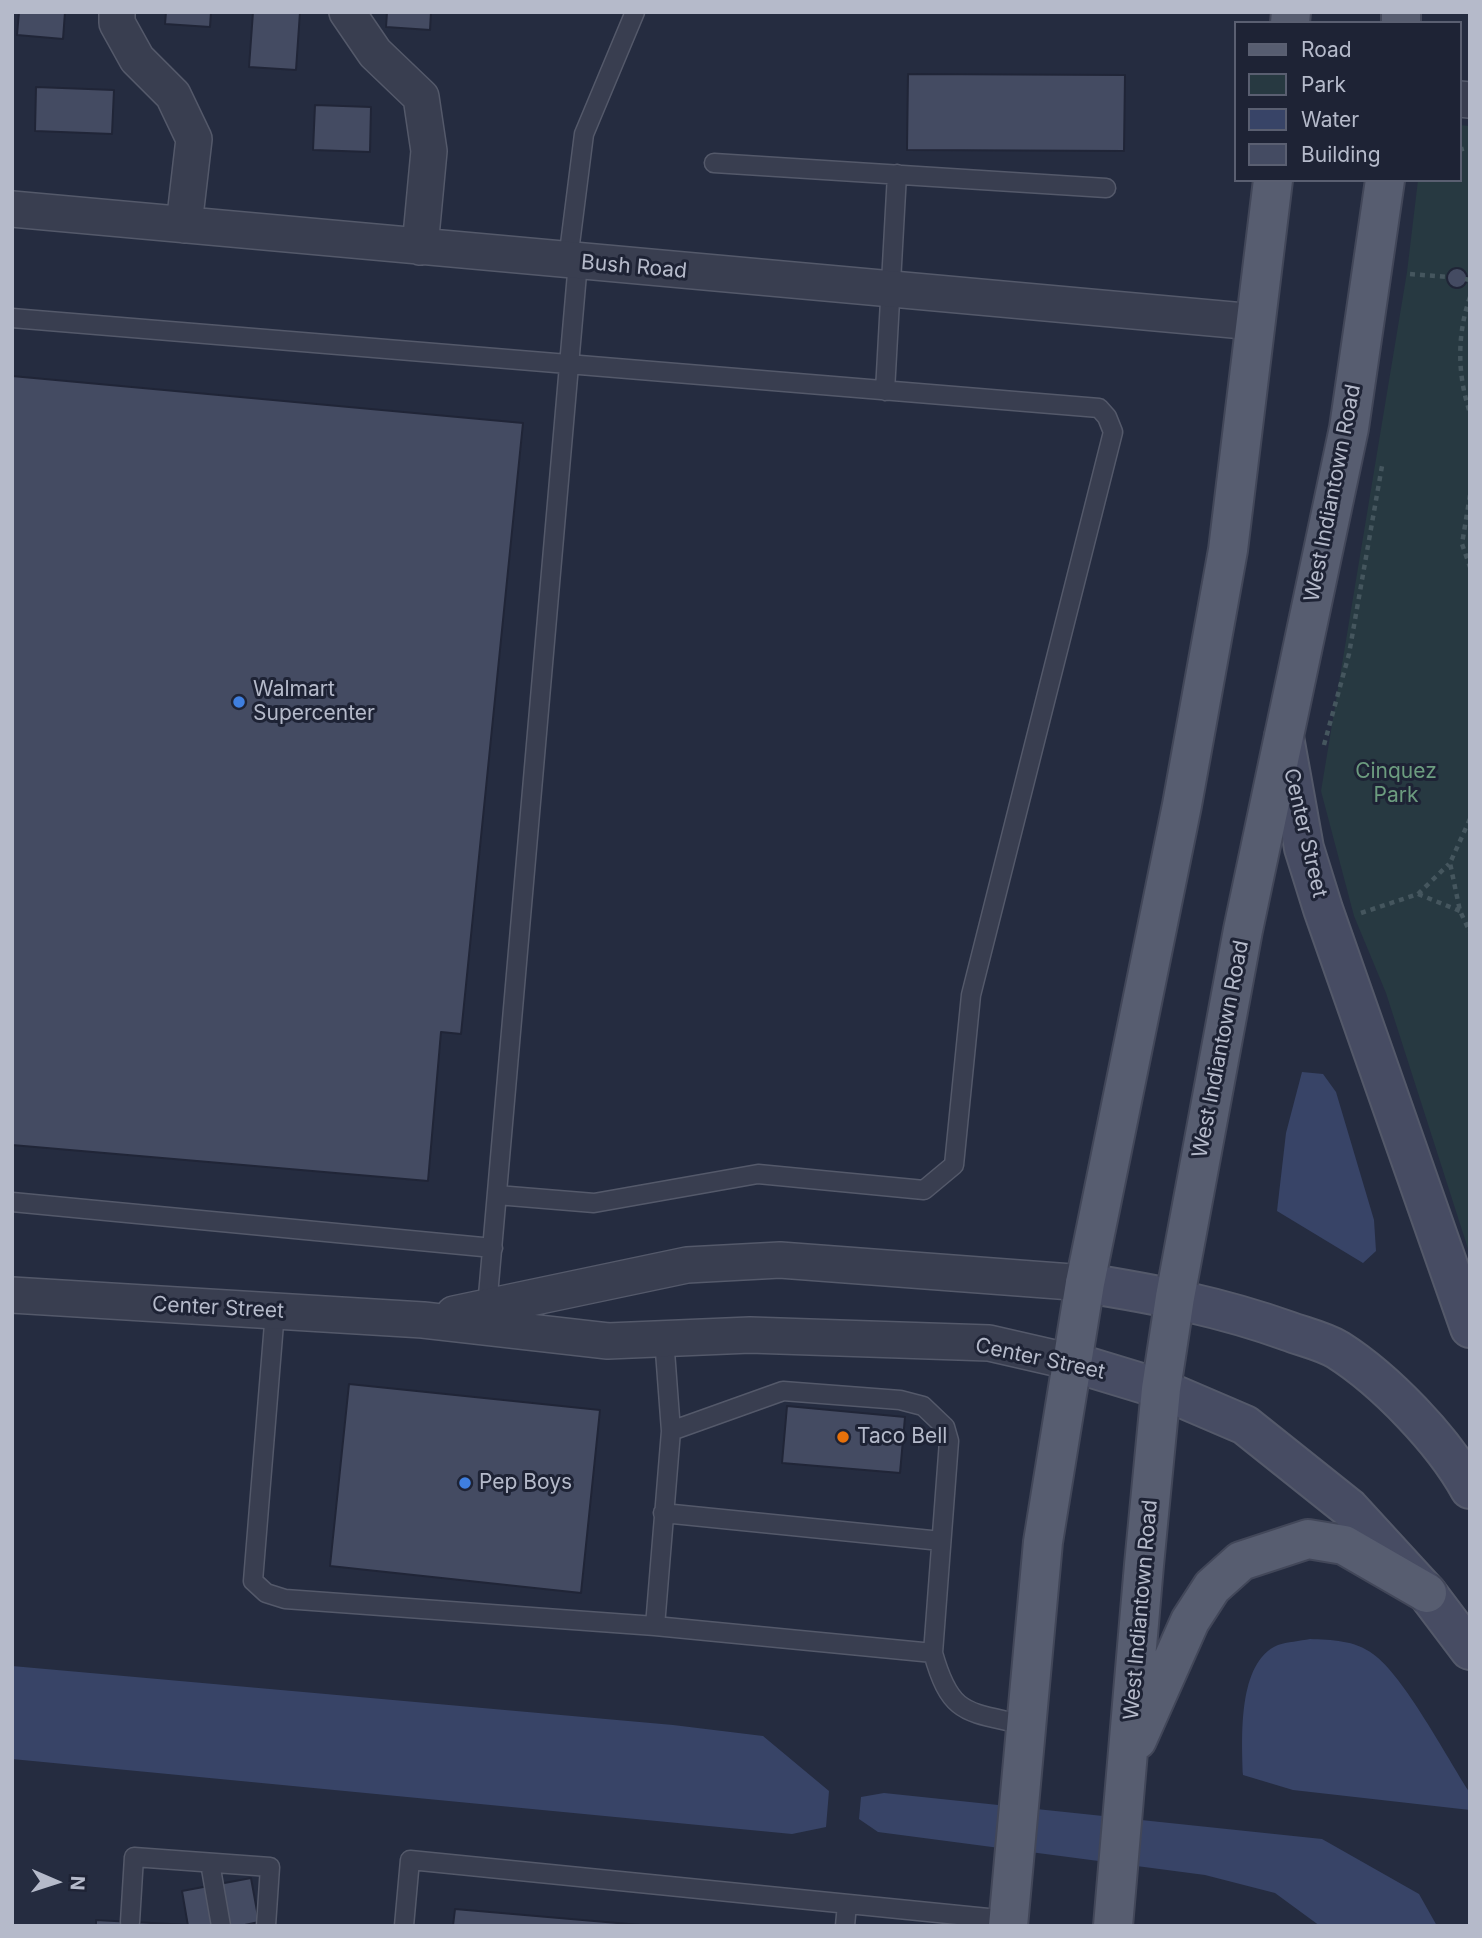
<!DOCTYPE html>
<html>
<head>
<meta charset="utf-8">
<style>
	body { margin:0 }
	#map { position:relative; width:1482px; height:1938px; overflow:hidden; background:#252c40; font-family:Inter,sans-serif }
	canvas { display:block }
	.frame { position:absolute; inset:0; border:14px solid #b5baca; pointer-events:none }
	.legend { position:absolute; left:1234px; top:21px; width:228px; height:161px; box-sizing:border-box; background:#1e2335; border:2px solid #5a5f71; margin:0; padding:9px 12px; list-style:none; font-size:21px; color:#b5baca }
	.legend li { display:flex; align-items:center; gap:14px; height:35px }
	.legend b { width:35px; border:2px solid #5a5f71 }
	.north { position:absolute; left:21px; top:1847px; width:70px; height:70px; -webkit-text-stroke:5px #1e2335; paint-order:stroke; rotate:93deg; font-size:19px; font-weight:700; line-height:28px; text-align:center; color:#b5baca }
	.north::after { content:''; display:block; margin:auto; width:24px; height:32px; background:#b5baca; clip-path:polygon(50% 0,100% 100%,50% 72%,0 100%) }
</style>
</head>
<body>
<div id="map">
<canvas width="1482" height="1938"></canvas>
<div class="frame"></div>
<ul class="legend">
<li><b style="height:9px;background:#575d70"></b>Road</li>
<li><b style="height:19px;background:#273941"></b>Park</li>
<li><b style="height:19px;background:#384467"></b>Water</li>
<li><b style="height:19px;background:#444b62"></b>Building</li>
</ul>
<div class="north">N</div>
</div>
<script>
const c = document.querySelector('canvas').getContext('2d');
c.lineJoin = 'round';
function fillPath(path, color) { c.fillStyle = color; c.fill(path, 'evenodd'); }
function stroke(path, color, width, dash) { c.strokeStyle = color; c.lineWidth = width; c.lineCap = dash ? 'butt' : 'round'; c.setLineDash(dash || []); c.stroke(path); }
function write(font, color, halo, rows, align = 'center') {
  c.font = font + ' Inter,sans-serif'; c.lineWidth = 6; c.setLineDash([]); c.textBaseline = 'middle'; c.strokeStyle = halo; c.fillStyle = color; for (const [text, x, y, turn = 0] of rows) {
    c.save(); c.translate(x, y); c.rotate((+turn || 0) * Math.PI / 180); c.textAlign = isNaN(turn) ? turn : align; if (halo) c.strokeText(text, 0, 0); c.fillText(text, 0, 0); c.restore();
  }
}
fillPath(new Path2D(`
	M1459,125L1470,126V1255L1386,993L1354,916L1321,791L1407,272L1418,180H1459Z`), '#273941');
fillPath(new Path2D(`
	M1302,1072L1323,1074L1336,1092L1374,1220L1376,1251L1363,1263L1277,1211L1286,1133Z
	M1310,1639C1331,1640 1355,1640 1373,1654C1404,1676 1447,1758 1470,1793V1810L1293,1790L1243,1775C1242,1739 1237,1662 1278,1645C1287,1642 1300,1641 1310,1639Z
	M12,1666L673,1725L763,1736L829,1791L826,1827L792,1834L12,1759Z
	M884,1793L1322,1839L1419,1894L1437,1926H1320L1275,1893L1205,1875L878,1832L859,1819L861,1797Z`), '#384467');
const building = new Path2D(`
	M19,12H65L63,39L17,35Z
	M166,12H211L210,27L165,24Z
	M253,12H300L296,70L249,67Z
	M387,12H431L430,30L386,27Z
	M908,74L1125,75L1124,151L907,150Z
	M36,87L114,90L112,134L35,131Z
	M315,105L371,107L370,152L313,150Z
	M1447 278a10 10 0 1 1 20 0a10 10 0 1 1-20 0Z
	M12,376L523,423L461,1034L441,1032L428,1181L12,1145Z
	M349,1384L600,1410L581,1593L330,1566Z
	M787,1406L905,1417L900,1473L782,1463Z
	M251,1878L259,1922L240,1926H188L182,1891Z
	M455,1909L652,1926H453Z
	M96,1920L188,1925V1926H96Z`);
fillPath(building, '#444b62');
stroke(building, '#202537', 2);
const lane = new Path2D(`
	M714,163L1106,188
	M568,260L584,134L635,12
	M12,318L1099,408L1107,417L1113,432L971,995L954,1165L924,1190L758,1174L594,1203L497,1195
	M885,391L897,174
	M12,1202L493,1248
	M487,1307L578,262
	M275,1311L253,1581L266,1593L285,1599L655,1626L933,1653C951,1717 967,1711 1025,1725
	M671,1431L783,1391L900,1400L923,1406L945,1427L949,1441L933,1653
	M663,1513L941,1541
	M655,1626L671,1431L664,1338
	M210,1863L221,1926
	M130,1922L134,1857L270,1867L266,1926
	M404,1926L410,1860L1008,1920
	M845,1926L847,1904`);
const street = new Path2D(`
	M117,12V23L137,59L173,95L194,139L184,225
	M347,12L375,53L421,97L429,151L420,247
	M1459,99L1470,100
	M12,209L1255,322
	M12,1295L423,1320L608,1341L750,1335L989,1343L1072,1362
	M454,1314L687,1265L780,1260L1085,1283`);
const secondary = new Path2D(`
	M1284,737L1304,848L1323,909L1470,1328
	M1085,1283C1155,1294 1221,1307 1288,1331C1304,1337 1323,1341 1338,1350C1385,1380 1443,1440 1470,1489
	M1072,1362L1161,1389L1245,1425L1349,1508L1427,1593L1470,1650`);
const primary = new Path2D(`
	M1290,23L1291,12
	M1401,23V12
	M1137,1740L1190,1621L1212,1587L1241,1561L1308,1539L1344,1545L1427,1593
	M1008,1926L1043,1542L1085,1283L1182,805L1228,550L1273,180
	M1113,1926L1144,1565L1161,1389L1175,1297L1243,930L1349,428L1385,180`);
stroke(lane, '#54596a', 21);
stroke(street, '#54596a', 38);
stroke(secondary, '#54596a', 42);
stroke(primary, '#424759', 42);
stroke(new Path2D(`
	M1459,150L1470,147
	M1410,274L1448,277
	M1465,279L1470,280
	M1470,297C1457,334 1457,374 1470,413
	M1470,495L1462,544L1470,567
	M1324,745L1349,654L1382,466
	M1470,819L1450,863L1460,911L1470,932
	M1418,894L1460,911
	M1361,913L1418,894L1449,864`), '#45565e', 4.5, [5, 5]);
stroke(lane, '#393e50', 18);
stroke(street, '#393e50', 35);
stroke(secondary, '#474c63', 38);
stroke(primary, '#575d70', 38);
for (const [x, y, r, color] of [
	[239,702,7,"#3f7fe0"],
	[843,1437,7,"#e8710a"],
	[465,1483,7,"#3f7fe0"]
]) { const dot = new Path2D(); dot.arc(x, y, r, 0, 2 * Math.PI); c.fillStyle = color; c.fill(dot); stroke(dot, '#1e2335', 2.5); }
write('21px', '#b5baca', '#1e2335', [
	["Bush Road",634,267,5],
	["West Indiantown Road",1333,493,-79],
	["Center Street",1305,833,77],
	["West Indiantown Road",1221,1049,-79],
	["Center Street",218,1308,3],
	["Center Street",1040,1359,12],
	["West Indiantown Road",1141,1610,-85]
]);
write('21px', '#b5baca', '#1e2335', [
	["Walmart",253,690],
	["Supercenter",253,714],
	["Taco Bell",857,1437],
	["Pep Boys",479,1483]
], 'left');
write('21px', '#6c9c7f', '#1e2335', [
	["Cinquez",1396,772],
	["Park",1396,796]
]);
</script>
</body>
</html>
